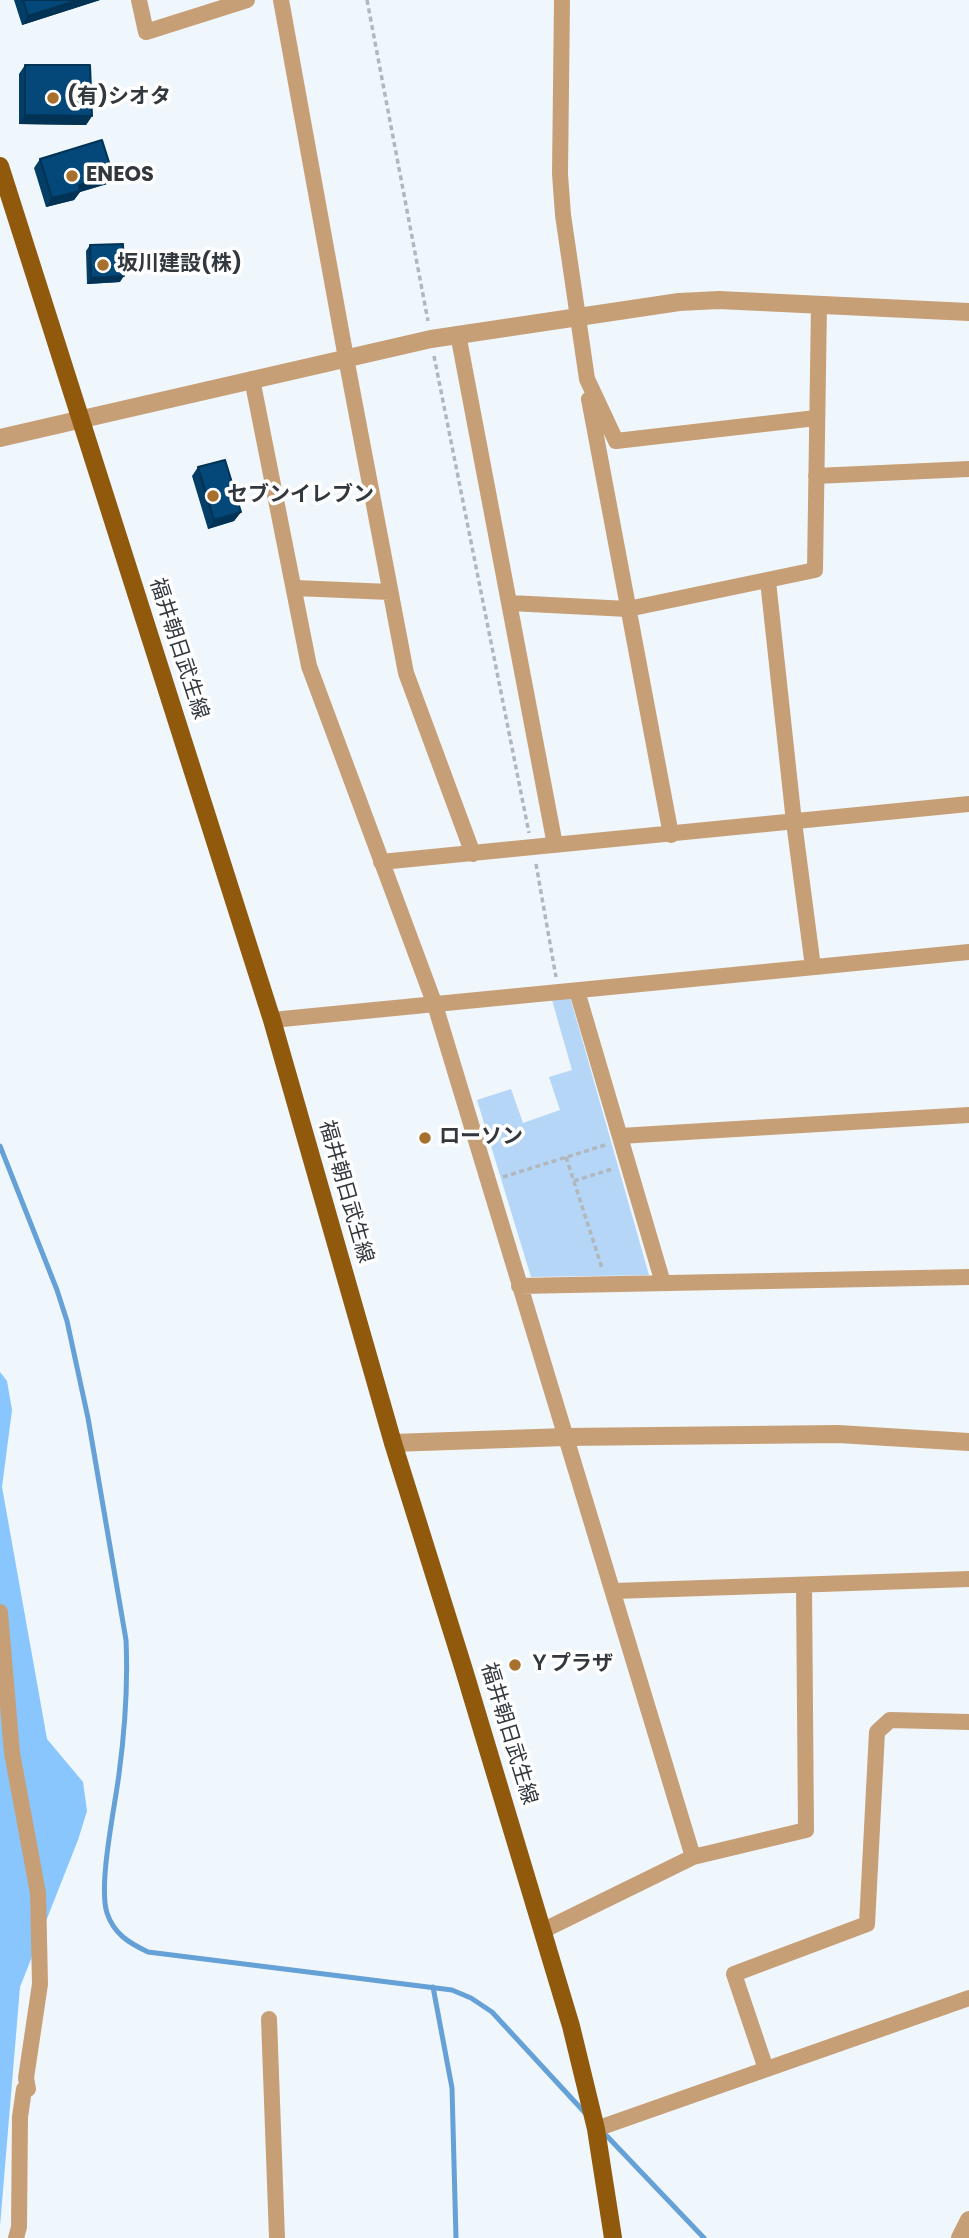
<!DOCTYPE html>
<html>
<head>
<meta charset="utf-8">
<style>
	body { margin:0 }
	canvas { display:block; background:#eff6fc }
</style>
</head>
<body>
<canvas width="969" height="2238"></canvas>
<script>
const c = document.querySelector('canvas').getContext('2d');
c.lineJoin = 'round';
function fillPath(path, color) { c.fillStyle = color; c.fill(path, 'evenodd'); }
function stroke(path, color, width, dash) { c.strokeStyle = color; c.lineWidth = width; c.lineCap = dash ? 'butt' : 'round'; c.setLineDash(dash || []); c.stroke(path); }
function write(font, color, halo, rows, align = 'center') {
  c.font = font + ' Poppins,"Noto Sans JP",sans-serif'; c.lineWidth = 7; c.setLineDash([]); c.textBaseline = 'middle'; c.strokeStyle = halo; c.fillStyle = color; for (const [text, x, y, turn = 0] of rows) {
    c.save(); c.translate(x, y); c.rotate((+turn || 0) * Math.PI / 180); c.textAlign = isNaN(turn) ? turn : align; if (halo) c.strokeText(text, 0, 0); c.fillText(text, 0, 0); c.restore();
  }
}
fillPath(new Path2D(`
	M570,997L649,1275L531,1277L477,1100L511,1089L523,1123L560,1110L549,1077L572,1070L552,1000Z`), '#b5d6f6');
fillPath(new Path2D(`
	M0,1372L7,1381L12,1410L2,1487L47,1739L83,1782L87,1811L78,1840L20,1987L0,2226Z`), '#89c6fe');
stroke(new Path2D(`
	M0,1146L57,1290L67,1321L88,1418L126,1640C128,1684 125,1729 119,1774C115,1806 98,1885 107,1913C114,1934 129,1943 148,1952L452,1990L471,1998L492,2012L587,2115
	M433,1987L452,2088L456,2238
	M603,2132L704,2238`), '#65a1d7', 5);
stroke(new Path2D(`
	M367,0L428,321
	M434,356L529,833
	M536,864L556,977
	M566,1157L602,1268
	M503,1177L605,1145
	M574,1181L612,1169`), '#b0b7bd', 3.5, [5, 3.5]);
stroke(new Path2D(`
	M139,0L146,32L247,0
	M281,0L346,358L406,673L473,854
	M562,0L560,174L563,215L587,379L616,441L816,418
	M458,334L555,845
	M252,379L309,666L435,1005L693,1857
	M589,399L671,835
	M816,476L969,469
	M768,581L794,822L813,967
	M295,588L390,592
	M510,603L628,609L815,570L819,304
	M381,862L969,804
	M577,991L663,1283
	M272,1020L969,952
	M620,1136L969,1115
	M519,1286L969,1277
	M614,1591L969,1579
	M0,1612L12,1753L38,1893L40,1984L26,2078L28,2089H24L20,2117L19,2227L16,2238
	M542,1931L693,1857L806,1830L804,1585
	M269,2019L277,2238
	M766,2069L734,1974L867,1924L877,1732L890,1720L969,1722
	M596,2129L969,1998`), '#c79f76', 16);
stroke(new Path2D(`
	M0,438L431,339L679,302L719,300L969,312
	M393,1443L565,1437L838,1434L969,1442
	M960,2238L969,2220`), '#c79f76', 18);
stroke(new Path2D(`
	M0,166L272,1020L393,1443L464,1670L571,2026L596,2129L613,2238`), '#91590b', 18);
fillPath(new Path2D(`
	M14,0H100L22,25Z
	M25,65L92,116L86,125L19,124V74Z
	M40,159L113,175L107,184L80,192L74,200L46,207L34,168Z
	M90,245L120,282L87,284L86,251Z
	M198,467L241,512L234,521L208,529L192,476Z`), '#033e67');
fillPath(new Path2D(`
	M78,0H100L22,25L28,16Z
	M25,115L92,116L86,125L19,124Z
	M113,175L107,184L80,192L74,200L46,207L52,198L79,185Z
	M124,276L120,282L87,284L91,278Z
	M241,512L234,521L208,529L214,520Z`), '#023254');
const building = new Path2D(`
	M23,0H78L28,16Z
	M25,65H90L92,116L25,115Z
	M102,140L113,175L79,185L80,191L52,198L40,159Z
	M123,244L124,276L91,278L90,245Z
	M225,460L241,512L214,520L198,467Z`);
fillPath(building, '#034878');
stroke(building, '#023254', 2);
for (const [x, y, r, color] of [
	[53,98,7,"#a8702d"],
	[72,176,7,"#a8702d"],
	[103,265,7,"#a8702d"],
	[213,496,7,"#a8702d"],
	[425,1138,7,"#a8702d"],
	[515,1665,7,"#a8702d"]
]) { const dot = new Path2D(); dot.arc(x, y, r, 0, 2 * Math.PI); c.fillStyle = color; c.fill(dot); stroke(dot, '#fff', 2.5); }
write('bold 21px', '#32383e', '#fff', [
	["(有)シオタ",67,98],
	["ENEOS",86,176],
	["坂川建設(株)",117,265],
	["セブンイレブン",227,496],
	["ローソン",439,1138],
	["Ｙプラザ",529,1665]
], 'left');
write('21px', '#32383e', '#fff', [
	["福井朝日武生線",178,649,72],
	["福井朝日武生線",345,1192,74],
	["福井朝日武生線",508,1734,73]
]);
</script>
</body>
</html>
